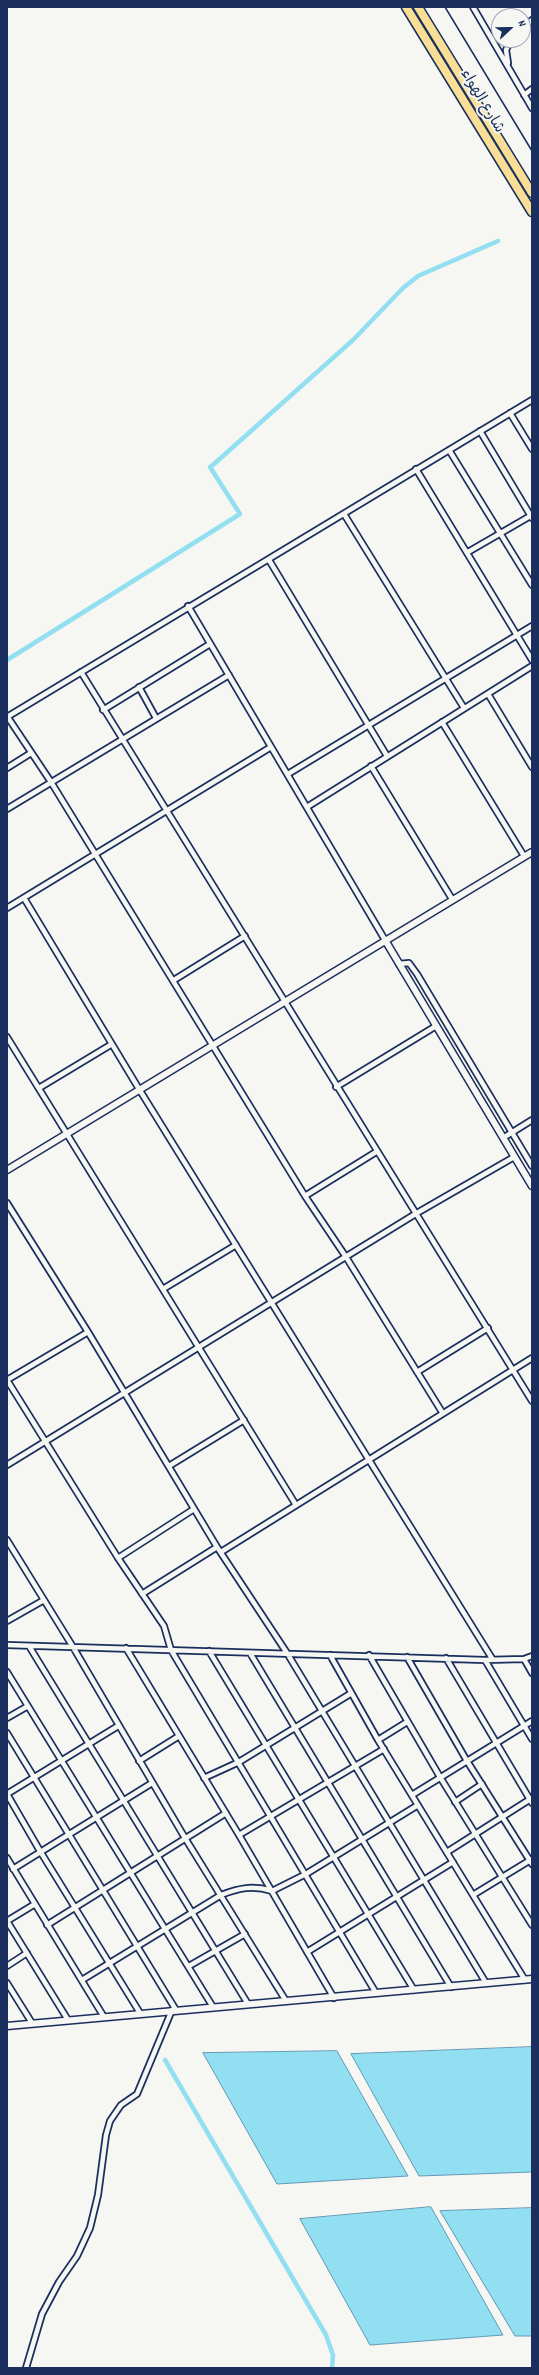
<!DOCTYPE html>
<html>
<head>
<meta charset="utf-8">
<style>
	body { margin:0 }
	#map { position:relative; width:539px; height:2375px; overflow:hidden; background:#f6f6f2; font-family:Dekko,sans-serif }
	canvas { display:block }
	.frame { position:absolute; inset:0; border:8px solid #1b2f5e; pointer-events:none }
	.north { position:absolute; left:491px; top:8px; width:40px; height:40px; box-sizing:border-box; background:#f6f6f2; border:1px solid #9ea6b7; border-radius:50%; rotate:68deg; font-size:11px; font-weight:700; line-height:16px; text-align:center; color:#1b2f5e }
	.north::after { content:''; display:block; margin:auto; width:14px; height:18px; background:#1b2f5e; clip-path:polygon(50% 0,100% 100%,50% 72%,0 100%) }
</style>
</head>
<body>
<div id="map">
<canvas width="539" height="2375"></canvas>
<div class="frame"></div>
<div class="north">N</div>
</div>
<script>
const c = document.querySelector('canvas').getContext('2d');
c.lineJoin = 'round';
function fillPath(path, color) { c.fillStyle = color; c.fill(path, 'evenodd'); }
function stroke(path, color, width, dash) { c.strokeStyle = color; c.lineWidth = width; c.lineCap = dash ? 'butt' : 'round'; c.setLineDash(dash || []); c.stroke(path); }
function write(font, color, halo, rows, align = 'center') {
  c.font = font + ' Dekko,"Playpen Sans Arabic",sans-serif'; c.lineWidth = 4; c.setLineDash([]); c.textBaseline = 'middle'; c.strokeStyle = halo; c.fillStyle = color; for (const [text, x, y, turn = 0] of rows) {
    c.save(); c.translate(x, y); c.rotate((+turn || 0) * Math.PI / 180); c.textAlign = isNaN(turn) ? turn : align; if (halo) c.strokeText(text, 0, 0); c.fillText(text, 0, 0); c.restore();
  }
}
const water = new Path2D(`
	M532,2047V2172L419,2176L351,2054Z
	M337,2051L408,2176L277,2184L203,2053Z
	M431,2207L503,2335L370,2345L300,2219Z
	M532,2208V2336H515L440,2211Z`);
fillPath(water, '#91dff0');
stroke(water, '#6299b6', 1);
stroke(new Path2D(`
	M7,660L240,514L210,467L214,464L353,340L403,288L418,276L498,241
	M165,2060L326,2335L333,2355L332,2368`), '#91dff0', 4.5);
const street = new Path2D(`
	M473,7L532,108
	M523,28L532,20
	M508,63L506,50L511,40
	M524,95L532,89
	M510,413L532,449
	M480,431L532,518
	M449,450L532,585
	M416,469L532,660
	M344,514L464,708
	M468,552L532,515
	M269,560L387,756
	M188,606L385,940
	M81,672L532,1401
	M139,687L156,718
	M488,694L532,767
	M103,710L210,644
	M7,716L51,782L305,1196L346,1257L442,1412
	M7,717L532,400
	M442,722L524,856
	M371,766L452,899
	M7,768L31,753
	M288,774L532,626
	M307,807L532,666
	M7,809L229,675
	M24,898L139,1089L493,1660
	M7,908L271,747
	M399,964L409,963L417,974L532,1166
	M174,980L245,936
	M7,1037L296,1505
	M336,1087L436,1026
	M39,1088L112,1044
	M503,1138L532,1120
	M305,1196L376,1152
	M7,1203L88,1332L217,1547L287,1653L486,1983
	M163,1289L236,1245
	M417,1372L488,1328
	M7,1380L118,1558L164,1626L171,1650L376,1993
	M7,1380L88,1332
	M7,1465L417,1213L514,1157
	M169,1466L244,1420
	M7,1540L73,1647L185,1838L286,2001
	M221,1552L532,1358
	M118,1558L194,1509
	M142,1594L217,1547
	M7,1621L44,1600
	M7,1645L485,1660L524,1659L532,1656
	M29,1646L248,2004
	M126,1648L239,1835L334,1998
	M209,1651L414,1990
	M250,1653L451,1987
	M330,1655L378,1740L525,1980
	M369,1655L440,1777L532,1925
	M407,1657L467,1761L532,1864
	M446,1658L532,1803
	M524,1659L532,1673
	M485,1660L532,1739
	M7,1672L213,2007
	M7,1718L28,1706
	M118,1726L7,1794L40,1851L140,2013
	M7,1733L176,2010
	M378,1740L407,1722
	M139,1761L179,1736
	M204,1778L239,1762L350,1694
	M412,1795L532,1721
	M455,1802L482,1784
	M239,1835L384,1749
	M447,1852L532,1798
	M7,1858L104,2017
	M13,1869L152,1783
	M473,1895L532,1859
	M7,1921L68,2020
	M7,1921L35,1904
	M47,1925L226,1813
	M307,1952L453,1862
	M7,1966L27,1953
	M189,1966L245,1934
	M82,1980L221,1895C239,1888 253,1885 272,1891L306,1874L418,1805
	M7,1983L32,2023
	M26,2368L42,2314L59,2282L77,2256L90,2228L98,2195L106,2135L110,2121L121,2105L137,2094L172,2010`);
const secondary = new Path2D(`
	M385,940L532,1186
	M7,1170L532,852
	M7,2026L532,1979`);
const highway = new Path2D(`
	M406,7L532,212
	M418,7L532,193`);
stroke(street, '#1b2f5e', 8);
stroke(secondary, '#1b2f5e', 9);
stroke(highway, '#1b2f5e', 11);
stroke(street, '#f6f6f2', 4.5);
stroke(secondary, '#f6f6f2', 6);
stroke(highway, '#f9df96', 8);
stroke(new Path2D(`
	M445,7L532,151`), '#1b2f5e', 1.5);
write('15px', '#1b2f5e', '#f6f6f2', [
	["شارع الهواء",481,102,59]
]);
</script>
</body>
</html>
